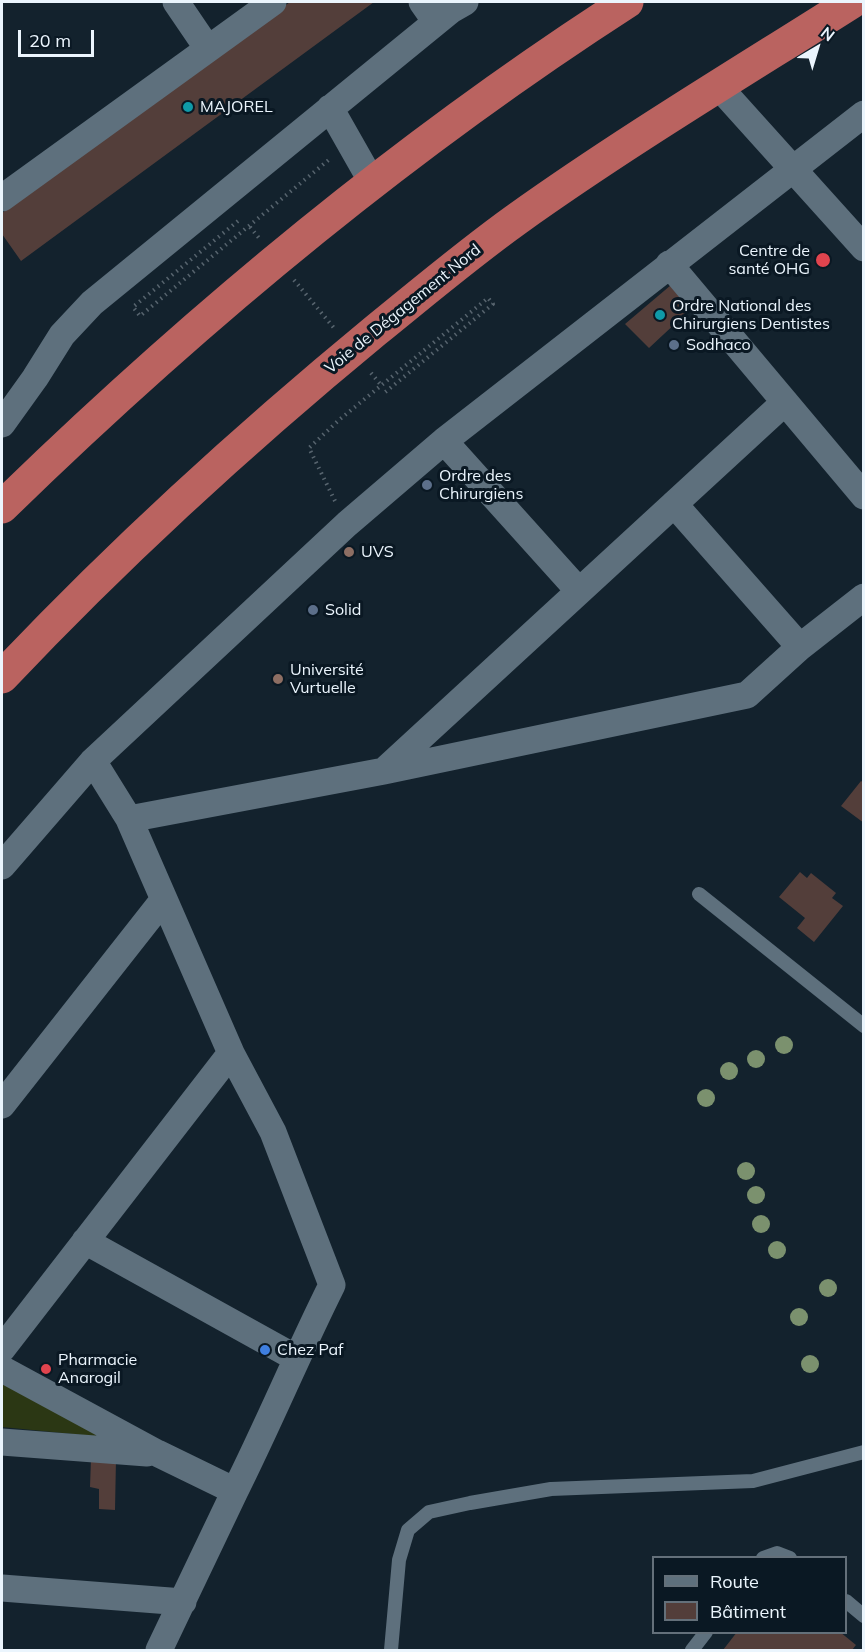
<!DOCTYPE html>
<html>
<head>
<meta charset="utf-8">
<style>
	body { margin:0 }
	#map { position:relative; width:865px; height:1652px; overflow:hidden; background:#13222d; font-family:Mulish,sans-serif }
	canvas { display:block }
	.frame { position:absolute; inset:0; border:3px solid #ebf5fd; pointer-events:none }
	.legend { position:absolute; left:652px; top:1556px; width:195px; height:78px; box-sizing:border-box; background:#0a1823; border:2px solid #64707a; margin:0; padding:8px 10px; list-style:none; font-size:18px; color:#ebf5fd }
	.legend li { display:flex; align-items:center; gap:12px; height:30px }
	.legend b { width:30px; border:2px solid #64707a }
	.north { position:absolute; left:787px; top:18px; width:60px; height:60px; -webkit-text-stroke:4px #0a1823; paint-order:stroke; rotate:38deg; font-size:16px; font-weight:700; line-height:24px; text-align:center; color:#ebf5fd }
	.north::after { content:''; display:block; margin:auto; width:21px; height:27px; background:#ebf5fd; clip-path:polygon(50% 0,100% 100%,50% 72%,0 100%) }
	.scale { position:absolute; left:18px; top:30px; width:76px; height:27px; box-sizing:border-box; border:3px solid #ebf5fd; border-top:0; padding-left:8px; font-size:18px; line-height:21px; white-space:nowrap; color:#ebf5fd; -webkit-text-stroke:4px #0a1823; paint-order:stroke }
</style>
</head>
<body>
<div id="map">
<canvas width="865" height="1652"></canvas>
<div class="frame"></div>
<ul class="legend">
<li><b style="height:8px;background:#5e707d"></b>Route</li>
<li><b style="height:16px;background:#533e3a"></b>Bâtiment</li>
</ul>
<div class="north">N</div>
<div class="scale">20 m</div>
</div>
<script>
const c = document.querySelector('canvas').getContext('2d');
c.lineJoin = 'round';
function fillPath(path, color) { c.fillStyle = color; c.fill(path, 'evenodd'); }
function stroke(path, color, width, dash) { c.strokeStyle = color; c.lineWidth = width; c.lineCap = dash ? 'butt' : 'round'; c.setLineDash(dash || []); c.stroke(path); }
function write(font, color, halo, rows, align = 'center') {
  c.font = font + ' Mulish,sans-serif'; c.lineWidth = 6; c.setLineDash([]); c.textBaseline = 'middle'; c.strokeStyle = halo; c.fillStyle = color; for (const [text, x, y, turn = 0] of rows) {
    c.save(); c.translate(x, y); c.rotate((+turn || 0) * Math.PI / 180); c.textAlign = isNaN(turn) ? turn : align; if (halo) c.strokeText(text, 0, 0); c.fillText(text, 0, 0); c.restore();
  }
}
fillPath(new Path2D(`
	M2,1382L103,1437L2,1427Z`), '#2b3714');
fillPath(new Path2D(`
	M290,2H374L21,261L2,234V213Z
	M671,285L693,307L649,348L625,324Z
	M861,781L864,783V823L841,806Z
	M800,872L807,878L811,873L836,893L832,898L843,906L814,942L797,928L805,918L779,897Z
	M91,1458L116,1459L115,1510L99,1509V1489L90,1487Z
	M737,1632H840L856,1645L852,1650H723Z`), '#533e3a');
stroke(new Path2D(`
	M238,221L133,307L140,316L331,158
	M250,227L259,238
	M294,280L334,328
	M371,373L381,385
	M335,501L309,448L339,420L488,298L493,304L383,394`), '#57646e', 4, [1.5, 4.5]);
stroke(new Path2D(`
	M699,894L864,1026
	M763,1558L777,1553L790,1558
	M846,1601L864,1616
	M391,1650L399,1560L408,1530L429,1512L470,1503L551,1489L753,1481L864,1452
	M692,1650L706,1632`), '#5e707d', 14);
stroke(new Path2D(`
	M176,2L208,49
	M422,2L436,22
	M719,87L864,248
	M330,108L372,182
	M2,198L273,2
	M669,264L864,496
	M2,424L35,378L62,335L92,303L451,10L465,2
	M444,441L579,591
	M674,504L800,647
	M385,770L785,402
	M129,819L384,771L747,695L800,647L864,597
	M2,866L93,761L347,524L444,441L864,114
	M2,1105L164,899
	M85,1241L296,1358
	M2,1349L231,1053L129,819L93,761
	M2,1369L157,1453L235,1491C269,1423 298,1353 332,1285L273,1132L231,1053
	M2,1442L147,1453
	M2,1588L183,1602
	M159,1650L235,1491`), '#5e707d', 27);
stroke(new Path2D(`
	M2,507C194,320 402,147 627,2
	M2,677C118,554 244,439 375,331C422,293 468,254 517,219C625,142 740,73 852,2`), '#ba6360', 33);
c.fillStyle = '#7b916e';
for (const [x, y] of [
	[784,1045],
	[756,1059],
	[729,1071],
	[706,1098],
	[746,1171],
	[756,1195],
	[761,1224],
	[777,1250],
	[828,1288],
	[799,1317],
	[810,1364]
]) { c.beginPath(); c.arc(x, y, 9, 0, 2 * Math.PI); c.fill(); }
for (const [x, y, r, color] of [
	[188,107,6,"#0f9aa8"],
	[823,260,8,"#e0444e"],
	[660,315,6,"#0f9aa8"],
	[674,345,6,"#5c6f8a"],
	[427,485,6,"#5c6f8a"],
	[349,552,6,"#8d6e63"],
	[313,610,6,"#5c6f8a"],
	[278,679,6,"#8d6e63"],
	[265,1350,6,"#3f7fe0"],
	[46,1369,6,"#e0444e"]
]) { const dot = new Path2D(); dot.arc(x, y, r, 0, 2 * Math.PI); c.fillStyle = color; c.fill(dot); stroke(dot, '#0a1823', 2); }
write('16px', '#ebf5fd', '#0a1823', [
	["MAJOREL",200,107],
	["Centre de",810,251,"right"],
	["santé OHG",810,269,"right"],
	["Ordre National des",672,306],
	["Chirurgiens Dentistes",672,324],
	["Sodhaco",686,345],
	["Ordre des",439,476],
	["Chirurgiens",439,494],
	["UVS",361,552],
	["Solid",325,610],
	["Université",290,670],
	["Vurtuelle",290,688],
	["Chez Paf",277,1350],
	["Pharmacie",58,1360],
	["Anarogil",58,1378]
], 'left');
write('16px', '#ebf5fd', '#0a1823', [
	["Voie de Dégagement Nord",403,309,-39]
]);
</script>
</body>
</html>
